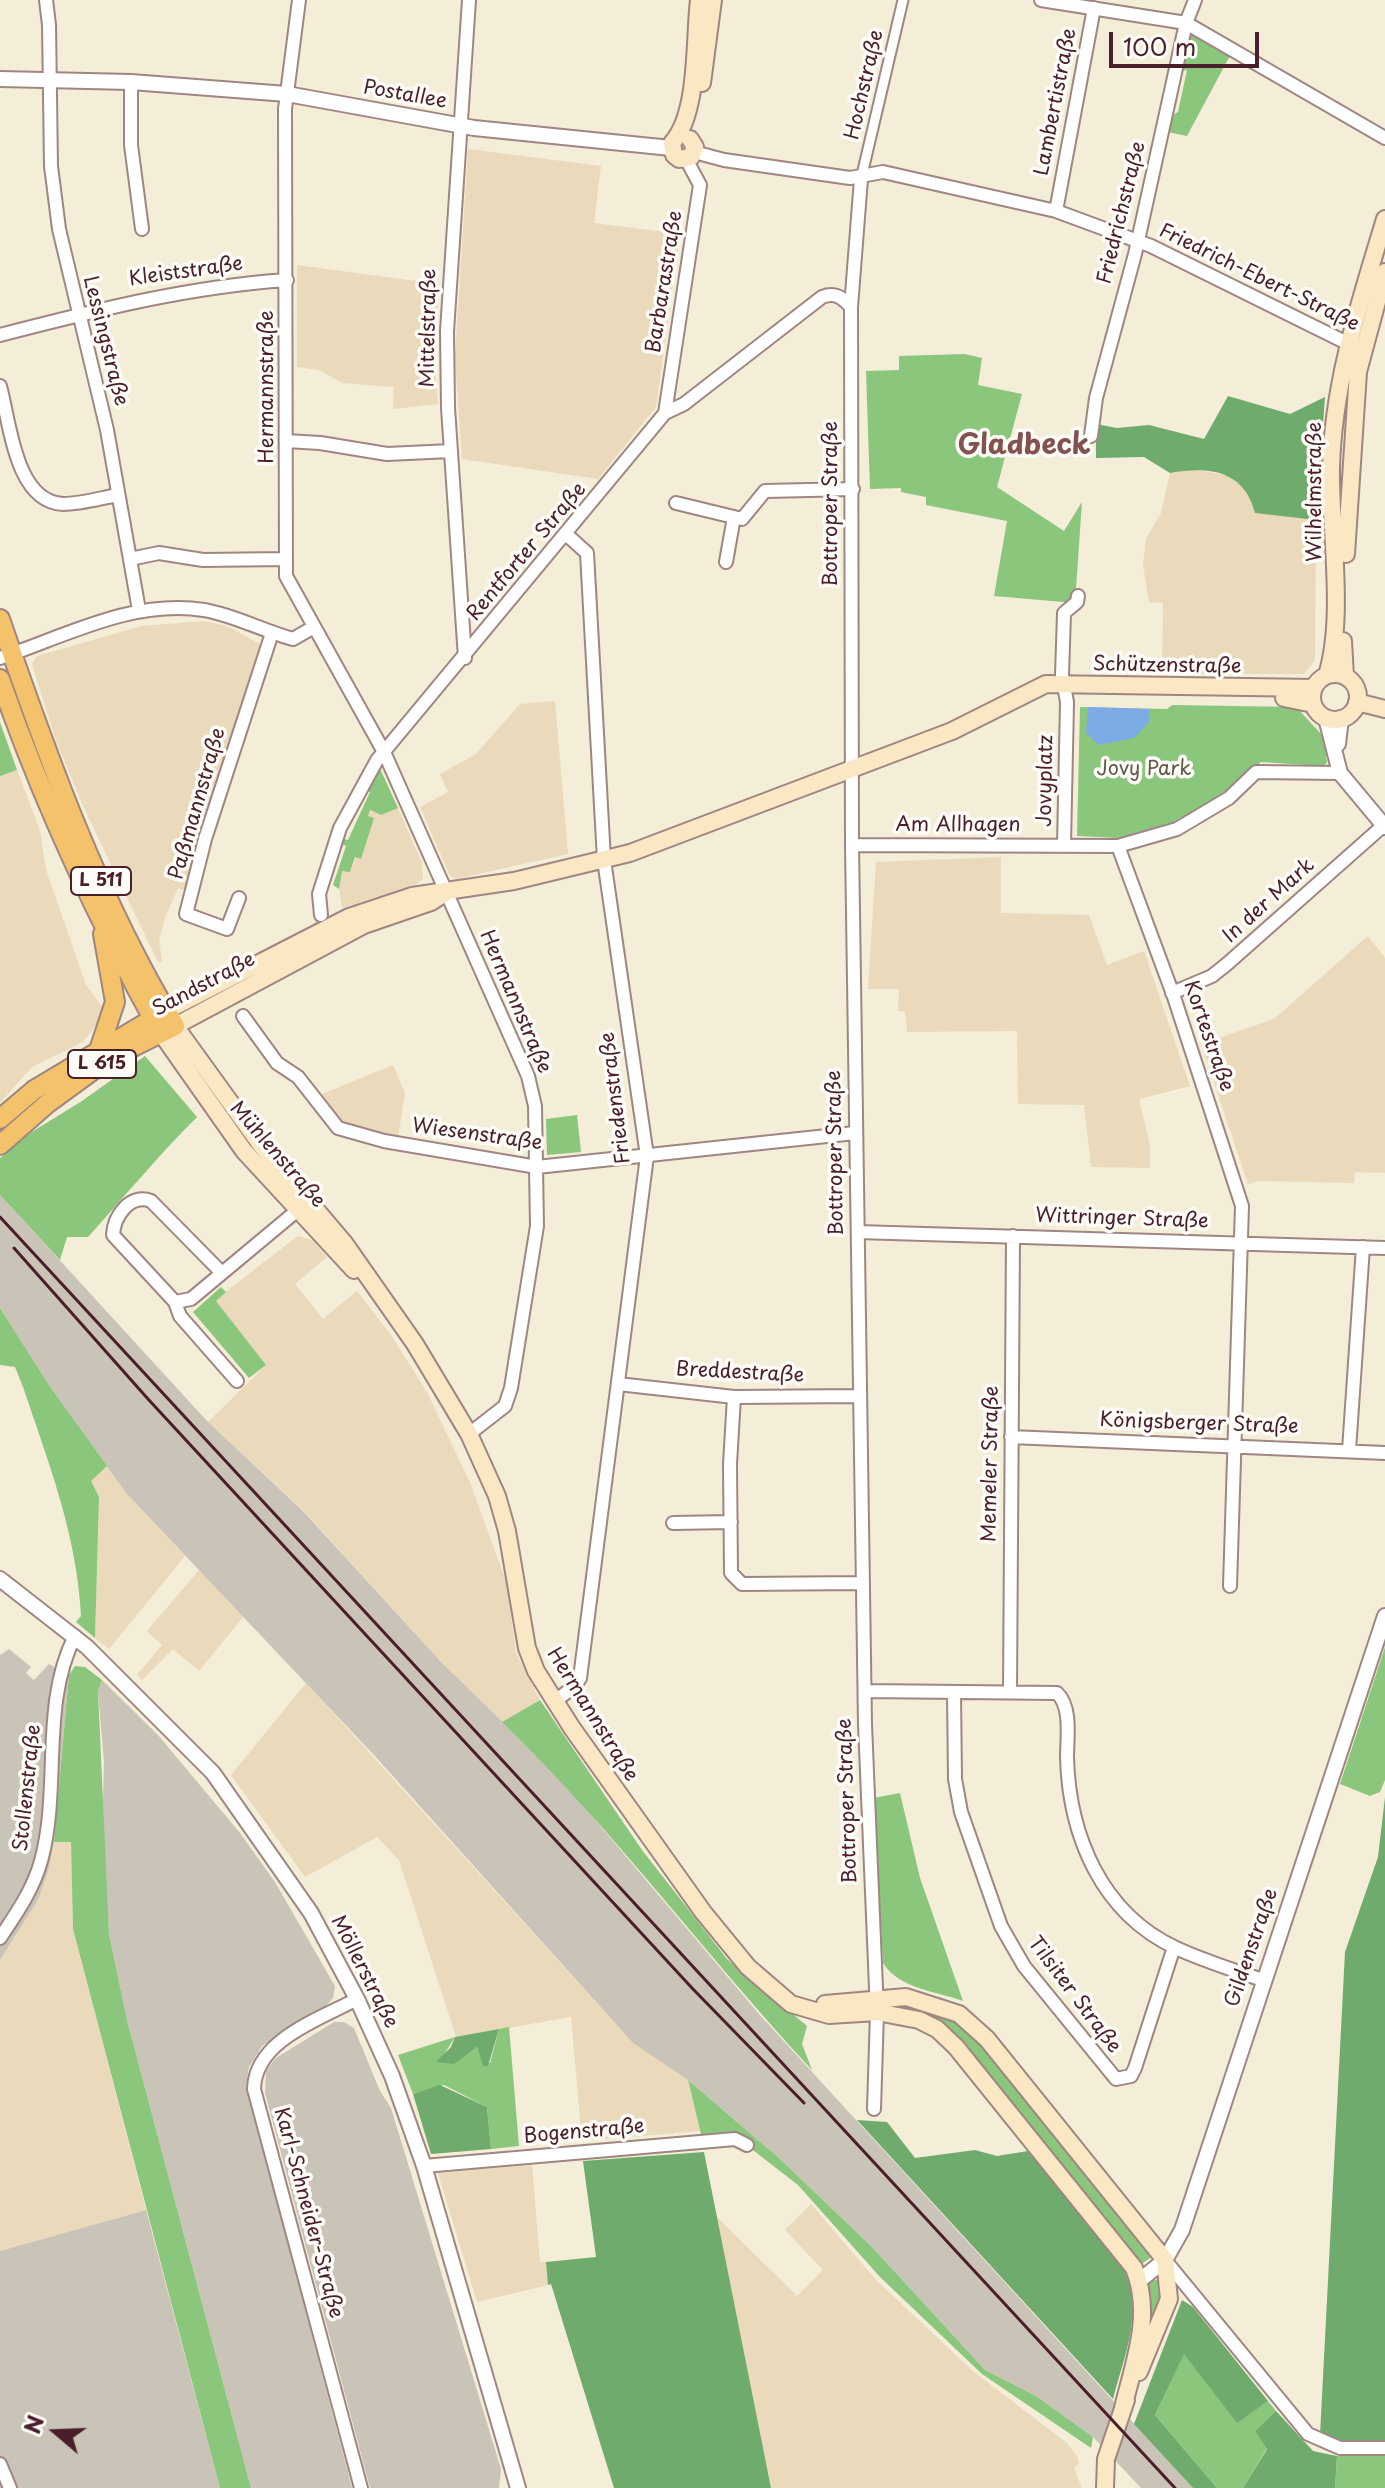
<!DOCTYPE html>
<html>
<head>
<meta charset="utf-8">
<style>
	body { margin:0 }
	#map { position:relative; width:1385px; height:2488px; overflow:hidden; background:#f4edd8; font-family:"Playpen Sans",sans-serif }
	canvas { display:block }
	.north { position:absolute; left:16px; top:2392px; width:80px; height:80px; -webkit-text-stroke:6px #fdfcf7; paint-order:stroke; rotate:289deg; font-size:22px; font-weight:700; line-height:32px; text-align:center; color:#4a1f2b }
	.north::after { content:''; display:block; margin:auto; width:28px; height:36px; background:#4a1f2b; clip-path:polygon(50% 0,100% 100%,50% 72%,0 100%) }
	.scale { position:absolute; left:1109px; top:32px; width:150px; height:36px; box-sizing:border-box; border:4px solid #4a1f2b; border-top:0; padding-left:10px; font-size:24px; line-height:28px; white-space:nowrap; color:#4a1f2b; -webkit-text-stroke:6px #fdfcf7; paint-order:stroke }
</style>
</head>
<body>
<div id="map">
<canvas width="1385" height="2488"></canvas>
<div class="north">N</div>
<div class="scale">100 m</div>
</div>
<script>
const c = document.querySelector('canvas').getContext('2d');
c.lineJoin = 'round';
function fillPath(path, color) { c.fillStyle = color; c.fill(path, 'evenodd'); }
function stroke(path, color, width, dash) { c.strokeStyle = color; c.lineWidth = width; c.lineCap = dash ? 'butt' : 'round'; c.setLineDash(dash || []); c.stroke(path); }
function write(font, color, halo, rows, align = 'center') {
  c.font = font + ' "Playpen Sans",sans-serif'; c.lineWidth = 7; c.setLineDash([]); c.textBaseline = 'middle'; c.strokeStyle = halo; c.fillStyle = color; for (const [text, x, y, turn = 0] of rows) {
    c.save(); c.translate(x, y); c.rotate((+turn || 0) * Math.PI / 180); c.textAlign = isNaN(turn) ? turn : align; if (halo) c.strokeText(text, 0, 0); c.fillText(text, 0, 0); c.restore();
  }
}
fillPath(new Path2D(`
	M468,149L601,166L594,223L680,234L656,407L598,479L462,459L455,357Z
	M297,265L439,284L434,358L438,404L393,409L394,387L342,383L319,370L297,367Z
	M1193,469L1231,476L1250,493L1255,513L1316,520L1315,660L1304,674H1162L1163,603L1149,602L1143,565L1146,539L1161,513L1170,473Z
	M205,621L229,627L262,645L192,861L195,862L186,891L178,888L165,918L159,940L162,961L158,962L84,808L56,741L32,664L37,656L142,626Z
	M555,701L568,854L456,879L450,876L420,807L448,792L440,774L476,754L520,704Z
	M17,770L40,830L46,870L86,985L103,1008V1016L83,1042L32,1067L0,1103V776Z
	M398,808L422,863L423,878L417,884L342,908L338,882L342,871H351L356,857L361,859L373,818L368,816L370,810L381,815Z
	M1001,857V913L1089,915L1107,965L1144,951L1190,1086L1139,1099L1150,1146V1168L1091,1167L1084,1105L1018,1104L1017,1031L907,1032L905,1012L898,1011L899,989H868L876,862Z
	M1368,936L1385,958V1173L1355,1172L1354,1183L1258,1181L1248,1184L1201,1044L1274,1019Z
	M393,1065L405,1093L398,1137L357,1130L342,1124L322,1094Z
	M298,1236L312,1240L327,1257L295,1284L323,1319L357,1291L391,1335L427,1392L471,1485L506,1581L516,1653L540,1700L502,1722L442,1663L304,1511L208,1422L266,1365L215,1300Z
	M107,1466L126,1493L185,1556L109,1649L95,1638L99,1497L90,1481Z
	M199,1570L243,1617L199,1671L173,1649L142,1680L137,1675L162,1645L147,1631Z
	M306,1683L633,2043L688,2080L700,2131L582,2141L571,2017L456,2037L399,1860L377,1837L305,1877L231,1775Z
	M71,1841L73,1929L146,2210L0,2251V1960L38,1900L54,1842Z
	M532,2165L540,2262H546L548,2285L477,2302L438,2173Z
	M811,2204L876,2280L974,2372L1067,2443L1077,2456L1079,2464L1074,2468L1082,2488H771L716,2216L797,2296L823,2270L785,2230Z`), '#ead9ba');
fillPath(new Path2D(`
	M0,1195L207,1421L303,1511L442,1663L558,1776L759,2014L1193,2488H1141L1093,2437L1036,2396L985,2370L872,2247L779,2158L688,2080L633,2043L373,1754L126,1493L49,1385L0,1308Z
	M9,1649L31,1667L26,1673L34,1680L49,1664L69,1675L54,1842L48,1871L38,1900L0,1960V1655Z
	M102,1680L158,1735L240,1833L275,1882L335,1986L333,1998L327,2005L262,2046L249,2067L246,2085L352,2488H251L127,2020L109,1934L102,1836L104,1762L98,1691Z
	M334,2022H344L354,2028L380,2091L391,2108L501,2469L499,2488H370L265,2093L266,2071L276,2058Z
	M146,2210L220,2488H0V2251Z`), '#cac3b8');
fillPath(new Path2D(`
	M1186,23L1233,50L1187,136L1163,131L1166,119L1178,112L1187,70L1177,72Z
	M965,354L982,358L978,385L1022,394L997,487L1064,531L1082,502L1075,603L994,596L1007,521L926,505V497L901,492V488L870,489L866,371L899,370V356Z
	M1172,705L1296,707L1324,737L1327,763L1323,766L1261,762L1212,802L1173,822L1118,838L1077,836L1080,707L1167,709Z
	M0,722L17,770L0,776Z
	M378,764L398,808L381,815L370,810L368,816L374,818L361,859L355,857L350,872L342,871L339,889L333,885L346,846L339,843L340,838L348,840L370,792L363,787Z
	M145,1056L197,1117C157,1157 125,1196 88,1237H67L60,1260L0,1195V1158L30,1133L82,1101Z
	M577,1115L581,1152L547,1155L546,1119Z
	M221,1287L226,1292L216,1301L266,1365L249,1378L193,1312Z
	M0,1308L49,1385L107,1466L91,1481L99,1497L95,1638L76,1622L81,1616C77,1535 49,1464 23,1387L15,1367L0,1365Z
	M1385,1647V1780L1380,1792L1370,1796L1340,1784Z
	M75,1666L85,1667L102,1680L98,1691L109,1934L127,2020L251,2488H220L73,1929L71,1842H54L69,1675Z
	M540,1700L642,1850L727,1959L807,2026L802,2044L812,2070C706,1956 614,1830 502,1722Z
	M900,1793L920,1878L963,2001C936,1991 899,1989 883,1963L874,1798Z
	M895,2004L955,2020L971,2031L1154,2255L1139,2266L947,2030L895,2009Z
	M509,2027L519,2146L491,2149L487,2107L444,2085L413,2094L398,2055L455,2037L445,2053L455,2064L477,2047L482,2062L490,2063L499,2029Z
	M688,2080L779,2158L872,2247L985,2370L1036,2396L1093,2437L1091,2448L982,2374L880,2277L798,2185L731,2133L710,2138L701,2134Z
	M1155,2280H1160L1163,2302L1132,2388L1146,2285Z
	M1184,2353L1237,2422L1268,2401L1276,2411L1255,2431L1267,2448L1243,2488H1217L1155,2415Z
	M1337,2456H1385V2488H1335Z`), '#8ac67c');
fillPath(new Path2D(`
	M1228,396L1290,414L1325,397L1316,520L1255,513C1244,470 1209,466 1170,473L1144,457L1096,458V424L1117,428L1149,425L1204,439Z
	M1385,1797V2444H1340L1320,2435L1345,1952L1378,1857Z
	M499,2029L488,2066H483L477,2047L455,2064L436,2062L451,2047L455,2037Z
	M440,2085L487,2107L491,2149L431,2154L413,2094Z
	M857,2120L887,2122L915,2158L975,2150L997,2156L1028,2151L1124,2270C1144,2313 1124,2356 1113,2399Z
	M704,2152L771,2488H614L551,2284L548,2285L546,2262L596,2257L583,2161Z
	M1182,2300L1193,2307L1268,2401L1237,2423L1184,2354L1155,2415L1217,2488H1193L1134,2424Z
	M1276,2411L1313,2451L1337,2456L1335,2488H1243L1267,2449L1255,2431Z`), '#6fab6c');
fillPath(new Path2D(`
	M1088,707L1149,709V722L1134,738L1099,745L1086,733Z`), '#7cabe6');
const pedestrian = new Path2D(`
	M861,179L903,0`);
const minor = new Path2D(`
	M46,0L49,25L51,166L59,229L107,430L139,610
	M299,0L285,109L286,576L384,752L528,1076L535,1106L537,1226L511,1388L505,1406L469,1434
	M1041,0L1186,23L1385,138
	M131,82V145L142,229
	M694,152L724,160L850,178L883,172L1056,211L1151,246L1357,348
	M861,179L851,307L852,845L865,1724L877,2012L874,2109
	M1056,211L1094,8
	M0,335C97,310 186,287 287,280
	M0,386C10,422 15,502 63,504C81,504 101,498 118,495
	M665,413L700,185L686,159
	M1091,436L1096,398L1135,254L1186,23L1195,0
	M286,441L320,443L387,454L451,451
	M676,503L742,519L765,491L853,489
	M130,559L159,553L203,560L285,559
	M726,562L734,517
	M0,658C66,636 132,599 204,610C234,615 263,631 293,639L314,627
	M465,658L448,408L447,331L469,0
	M852,845L1118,846L1177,829L1229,798L1256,772L1340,773
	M1064,845L1067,702L1062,675L1064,613L1077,602L1078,596
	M1118,846L1174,997L1242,1206L1230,1586
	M239,898L227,929L186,914L205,839L272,633
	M321,915L319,894L340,828L377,760L665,413L684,404L822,297C835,292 842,297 851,307
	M1172,993L1212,976L1227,964L1384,825
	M243,1016L277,1063L298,1077L338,1128L384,1141L537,1167L855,1133
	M858,1232L1385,1248
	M222,1273L151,1201C130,1193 114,1216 113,1235L175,1302L180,1316L237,1381
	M175,1302L191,1299L305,1204
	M618,1384L734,1397L860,1396
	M734,1397L730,1464L731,1573L742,1584L862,1583
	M1011,1437L1385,1453
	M1349,1450L1363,1247
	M673,1523L731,1522
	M865,1691L1057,1693C1072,1707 1067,1738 1067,1757C1069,1835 1101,1913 1176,1948C1204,1961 1234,1970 1262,1980
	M1010,1691L1013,1236
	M954,1692L955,1779L961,1812L1001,1926L1024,1966L1116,2079L1131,2076L1135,2068L1174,1947
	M555,1701L575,1686L580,1678L647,1156L604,860L587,553L567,535
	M0,1938C16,1914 33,1890 41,1861C61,1789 40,1704 75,1636
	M357,1999C320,2019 255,2040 254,2089L361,2488
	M424,2166L735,2139L747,2145
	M1165,2260L1308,2434L1340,2448H1385
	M0,2464L10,2488`);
const tertiary = new Path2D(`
	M0,79L131,82L287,94L474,128L671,148
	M1326,718L1340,773L1385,827
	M1338,744L1341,718
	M0,1579L87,1647L213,1773L311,1913L357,1999L392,2076L424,2166L518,2488
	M1139,2281L1165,2260L1182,2230L1385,1616`);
const secondary = new Path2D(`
	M702,83L713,0
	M690,139L695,147L691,157L679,159L674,155L672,143C699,113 694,41 699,0
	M1346,554L1358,372L1385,272
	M1343,641L1345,676
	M1312 697a23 23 0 1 1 46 0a23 23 0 1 1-46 0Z
	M1327,675C1345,617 1330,530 1331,469C1333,382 1360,302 1385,219
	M1284,698L1313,704
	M1357,702L1385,709
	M445,893L431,902L364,925L175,1026L261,1145L345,1244L415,1344L469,1434L497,1496L507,1531L527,1648L536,1671L572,1728L703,1912L748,1967L791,2004L829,2015L877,2012L919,2020L937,2029L956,2047L1134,2268C1153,2315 1134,2362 1123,2408
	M166,1011L349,917L412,896L514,881L630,853L952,731L1046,684L1314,688
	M161,1033L244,1151L354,1270
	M825,2004L906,1997L959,2014L987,2039L1165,2260L1169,2299L1139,2372
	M1105,2488L1106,2459L1126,2400`);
const primary = new Path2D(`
	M0,619C48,758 98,899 175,1026L107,1060L48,1103L0,1145
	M0,679C43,803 97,919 161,1033
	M100,1047L115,1002L103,934
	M0,1119L34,1090L161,1014`);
stroke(pedestrian, '#9f8682', 13);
stroke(minor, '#9f8682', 16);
stroke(tertiary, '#9f8682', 18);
stroke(secondary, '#9f8682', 20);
stroke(primary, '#9f8682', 22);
stroke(pedestrian, '#fff', 9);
stroke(minor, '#fff', 12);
stroke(tertiary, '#fff', 14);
stroke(secondary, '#fae7c3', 16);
stroke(primary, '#f3c26a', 18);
stroke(new Path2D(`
	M0,1217L1175,2488
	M14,1248L148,1399L692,1988L804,2103`), '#4a1f2b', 3);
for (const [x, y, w] of [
	[101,881,60],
	[102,1064,68]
]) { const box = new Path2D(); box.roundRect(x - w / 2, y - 14, w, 28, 6); c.fillStyle = '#fdfcf7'; c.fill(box); stroke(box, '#4a1f2b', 2); }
write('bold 18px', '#4a1f2b', null, [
	["L 511",101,881],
	["L 615",102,1064]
]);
write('20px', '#4a1f2b', '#fdfcf7', [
	["Hochstraße",865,85,-77],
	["Postallee",405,95,10],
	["Lambertistraße",1056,102,-79],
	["Friedrichstraße",1122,213,-76],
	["Kleiststraße",186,272,-8],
	["Friedrich-Ebert-Straße",1259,278,26],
	["Barbarastraße",665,282,-81],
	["Mittelstraße",429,328,-89],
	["Lessingstraße",105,341,76],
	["Hermannstraße",267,387,-90],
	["Wilhelmstraße",1315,492,-90],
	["Bottroper Straße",831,504,-90],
	["Rentforter Straße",527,552,-50],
	["Schützenstraße",1167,666,1],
	["Jovyplatz",1046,781,-89],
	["Paßmannstraße",198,804,-74],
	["Am Allhagen",958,825],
	["In der Mark",1269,901,-42],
	["Sandstraße",204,985,-28],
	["Hermannstraße",515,1002,67],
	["Kortestraße",1208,1036,71],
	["Friedenstraße",616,1098,-97],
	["Wiesenstraße",477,1135,8],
	["Bottroper Straße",836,1153,-91],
	["Mühlenstraße",277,1155,49],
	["Wittringer Straße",1122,1219,2],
	["Breddestraße",740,1373,3],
	["Königsberger Straße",1199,1424,2],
	["Memeler Straße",991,1464,-89],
	["Hermannstraße",592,1715,58],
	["Stollenstraße",28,1788,-84],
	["Bottroper Straße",848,1801,-92],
	["Gildenstraße",1252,1948,-71],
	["Möllerstraße",364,1972,63],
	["Tilsiter Straße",1074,1995,53],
	["Bogenstraße",584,2132,-5],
	["Karl-Schneider-Straße",308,2213,75]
]);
write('20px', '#605947', '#fdfcf7', [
	["Jovy Park",1144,769]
]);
write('bold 28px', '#825251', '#fdfcf7', [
	["Gladbeck",1024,446]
]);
</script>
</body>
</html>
